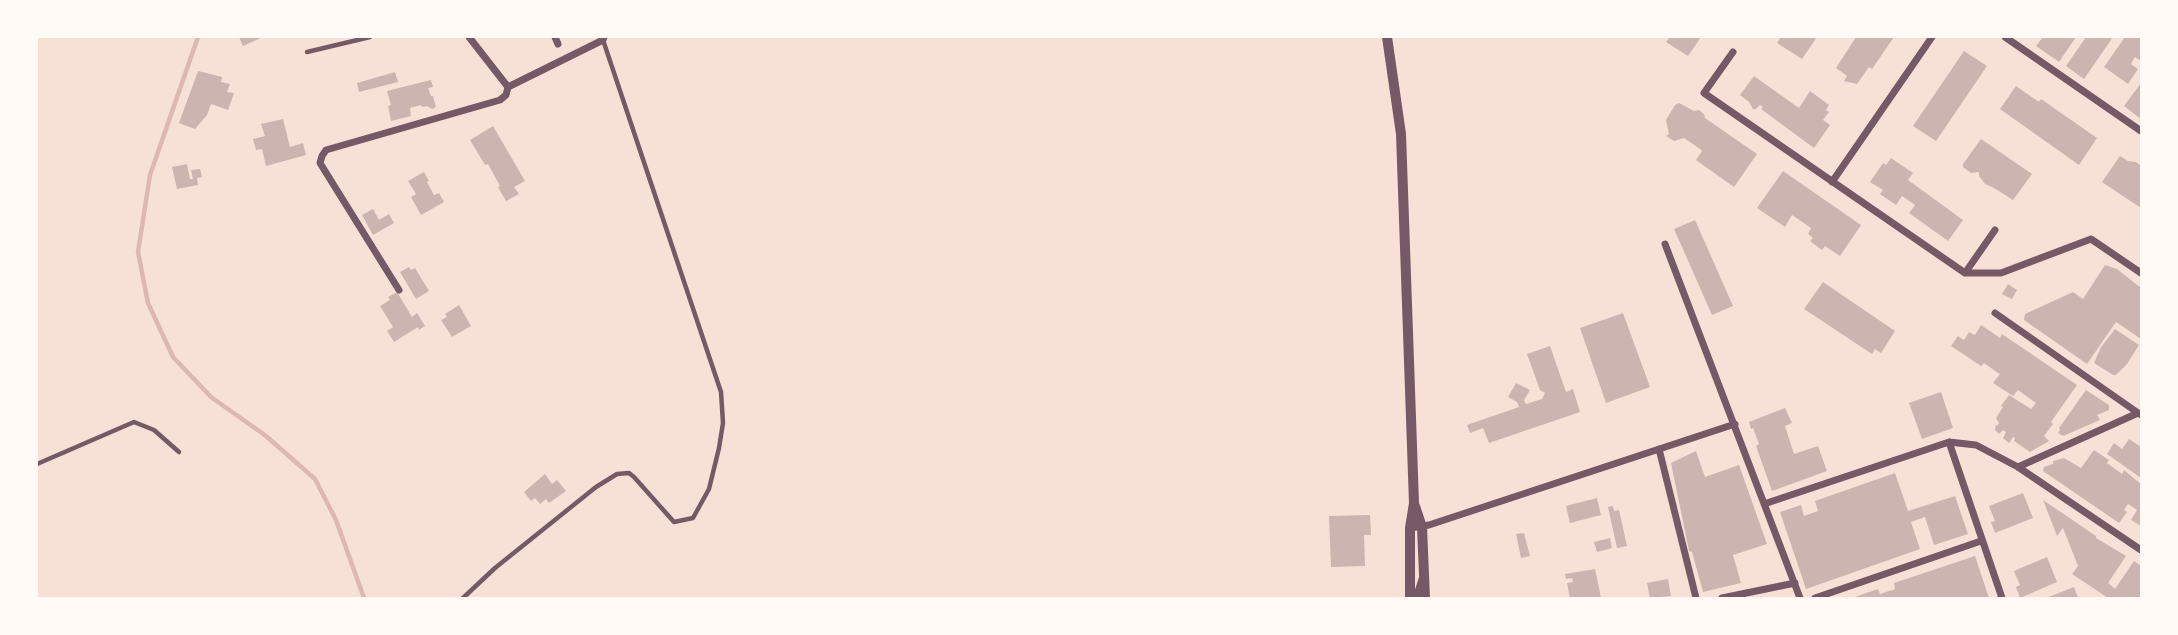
<!DOCTYPE html>
<html>
<head>
<meta charset="utf-8">
<style>
	body { margin:0 }
	#map { position:relative; width:2178px; height:635px; overflow:hidden; background:#f7e1d7; font-family:"Archivo Narrow",sans-serif }
	canvas { display:block }
	.frame { position:absolute; inset:0; border:38px solid #fffaf5; pointer-events:none }
</style>
</head>
<body>
<div id="map">
<canvas width="2178" height="635"></canvas>
<div class="frame"></div>
</div>
<script>
const c = document.querySelector('canvas').getContext('2d');
c.lineJoin = 'round';
function stroke(path, color, width, dash) { c.strokeStyle = color; c.lineWidth = width; c.lineCap = dash ? 'butt' : 'round'; c.setLineDash(dash || []); c.stroke(path); }
function fillPath(path, color) { c.fillStyle = color; c.fill(path, 'evenodd'); }
stroke(new Path2D(`
	M198,37L150,175L138,252L148,303L173,357L211,397L266,436L315,479L336,520L364,598`), '#dcb8b0', 4.5);
fillPath(new Path2D(`
	M239,37H263L243,46Z
	M1670,37H1701L1688,56L1666,42Z
	M1781,37H1817L1802,59L1777,43Z
	M1856,37H1894L1872,69L1869,67L1857,84L1844,81L1847,76L1836,68Z
	M2043,37H2076L2059,62L2036,46Z
	M2086,37H2113L2084,79L2066,66Z
	M2125,37H2141V61L2135,57L2131,64L2138,69L2128,84L2104,67Z
	M1964,51L1987,66L1936,141L1913,126Z
	M198,71L222,77L221,82L230,84L227,92L234,93L228,110L211,104L207,115L195,129L179,123Z
	M395,72L398,82L359,92L357,83Z
	M1754,76L1799,108L1810,91L1829,105L1826,110L1829,112L1823,120L1830,125L1814,148L1761,109L1763,107L1760,105L1756,109H1753L1749,102L1740,95Z
	M431,80L433,87L428,88L431,96H433L436,107L432,109L427,106L422,107L421,105L410,108L411,116L391,121L388,106L391,105L387,91Z
	M2141,83V119L2124,106Z
	M2016,86L2039,102L2041,99L2097,138L2079,165L2000,109Z
	M1679,103L1694,111L1699,110L1704,114L1705,118L1757,154L1734,187L1696,160L1702,151L1700,149L1684,138L1674,141L1666,136L1669,134L1666,120L1675,105Z
	M283,119L290,147L303,143L306,155L266,166L262,149L256,150L253,139L265,136L261,124Z
	M493,126L525,181L514,187L519,194L506,201L498,187L500,186L488,164L485,165L470,140Z
	M1981,139L2032,174L2013,200L1994,188L1985,184L1979,176V172L1971,173L1963,167V164Z
	M2120,156L2128,161L2136,162L2141,166V208L2102,182Z
	M1891,158L1913,173L1908,180L1963,220L1948,241L1909,213L1915,205L1902,196L1896,205L1880,194L1883,190L1870,182L1883,163L1886,165Z
	M187,164L190,179H193L191,170L200,169L202,177L197,178L198,185L177,189L172,167Z
	M1783,171L1861,225L1840,256L1825,246L1822,250L1810,241L1813,238L1808,234L1811,228L1792,215L1785,227L1757,208Z
	M424,172L429,181L427,182L434,195L439,193L444,202L421,215L411,197L416,194L408,181Z
	M373,209L379,220L389,214L394,223L373,235L362,215Z
	M1695,220L1733,306L1712,315L1674,229Z
	M2105,265L2117,269L2141,288V339L2116,322L2087,364L2024,320L2025,314L2073,292L2083,299Z
	M409,267L411,270L415,268L429,291L416,299L400,272Z
	M1823,282L1895,331L1881,353L1875,349L1872,354L1804,309Z
	M2008,284L2017,290L2012,299L2002,294Z
	M397,292L412,317L417,313L425,326L419,330L418,327L394,342L387,331L393,327L380,306L390,300L388,297Z
	M459,305L471,326L452,337L441,320L447,317L445,314Z
	M1623,313L1650,387L1606,403L1580,328Z
	M1981,325L2000,338L2002,334L2077,385L2051,422L2053,424L2044,436L2049,441L2030,452L2014,441L2015,438L2013,437L2009,443L2003,438L2006,432L2003,430L1999,434L1995,430L1996,424L1997,426L1999,423L1996,418L2003,407L2001,406L2009,395L2031,409L2036,403L2018,390L2013,396L1993,383L2000,374L1998,373L1984,363L1981,366L1951,346L1958,336L1964,340L1969,332L1975,335Z
	M2115,329L2139,345L2127,364L2116,375H2113L2094,363L2101,347Z
	M1550,346L1566,392L1573,389L1580,412L1489,443L1483,428L1470,433L1467,425L1519,407L1517,402L1508,397L1516,383L1530,390L1524,400L1526,404L1542,399L1545,393L1540,390L1527,354Z
	M2086,390L2109,405V410L2097,415L2100,420L2063,436L2058,433L2060,430L2059,428Z
	M1941,392L1953,428L1922,439L1909,403Z
	M1785,408L1792,423L1785,426L1794,454L1818,446L1827,471L1772,491L1756,446L1759,444L1753,428L1751,429L1749,422Z
	M2129,439L2141,447V478L2107,454L2114,443L2122,449Z
	M2094,450L2109,460L2107,463L2122,474L2124,470L2141,484V526L2131,520L2137,510L2128,504L2124,510L2127,512L2119,523L2043,471L2044,467L2053,464V461L2064,458L2081,468Z
	M1696,451L1705,477L1739,465L1767,544L1733,555L1741,583L1703,592L1692,552L1689,551L1671,463Z
	M1895,473L1908,511L1955,496L1968,534L1934,545L1925,517L1911,522L1920,549L1806,589L1780,512L1801,505L1804,516L1818,511L1815,501Z
	M545,474L552,484L557,480L566,491L549,503L546,499L540,504L535,498L531,501L524,492Z
	M2023,493L2033,518L1995,533L1991,522L1995,521L1989,506Z
	M1597,498L1601,515L1570,523L1566,506Z
	M2043,500L2096,536V538L2126,556L2108,583L2115,589L2134,561L2141,566V598H2108L2072,574L2078,566L2063,528L2057,536Z
	M1613,506L1614,511L1619,510L1627,546L1617,548L1608,507Z
	M1370,515L1371,535H1364L1365,566L1331,567L1329,516Z
	M1524,533L1530,556L1521,558L1516,534Z
	M1610,538L1612,548L1597,552L1594,542Z
	M1975,556L1989,598H1852L1878,589L1880,594L1895,589L1894,583Z
	M2047,557L2057,582L2020,598L2016,587L2020,585L2014,571Z
	M1595,569L1601,598H1570L1567,583L1573,582L1572,578L1566,579L1565,574Z
	M1668,579L1671,596L1650,598L1647,583Z
	M2074,587L2078,598H2046Z`), '#ccb4b1');
stroke(new Path2D(`
	M307,52L370,37
	M37,464L134,422L154,430L179,452
	M463,598L495,568L596,487L617,474L629,473L634,477L674,522L693,518L709,489L719,448L723,423L721,392L603,40`), '#755966', 4.5);
stroke(new Path2D(`
	M555,37L558,44
	M2005,37L2141,131
	M1733,52L1704,93L1965,273H2001L2091,239L2141,273
	M508,87L603,40L604,37
	M1832,182L1932,37
	M1665,244L1800,598
	M1965,273L1995,230
	M399,290L320,163L322,156L326,150L500,100L506,95L508,87L469,37
	M1995,313L2141,415
	M1949,442L2002,598
	M1659,449L1696,598
	M2018,467L2138,413
	M1764,504L1949,442L1976,445L2018,467L2141,550
	M1410,528L1429,525L1735,424
	M1416,598L1422,579
	M1722,598L1795,583
	M1815,598L1981,541`), '#755966', 7);
stroke(new Path2D(`
	M1387,37L1401,134L1414,503L1410,528V598
	M1415,506L1422,527L1425,598`), '#755966', 10);
</script>
</body>
</html>
